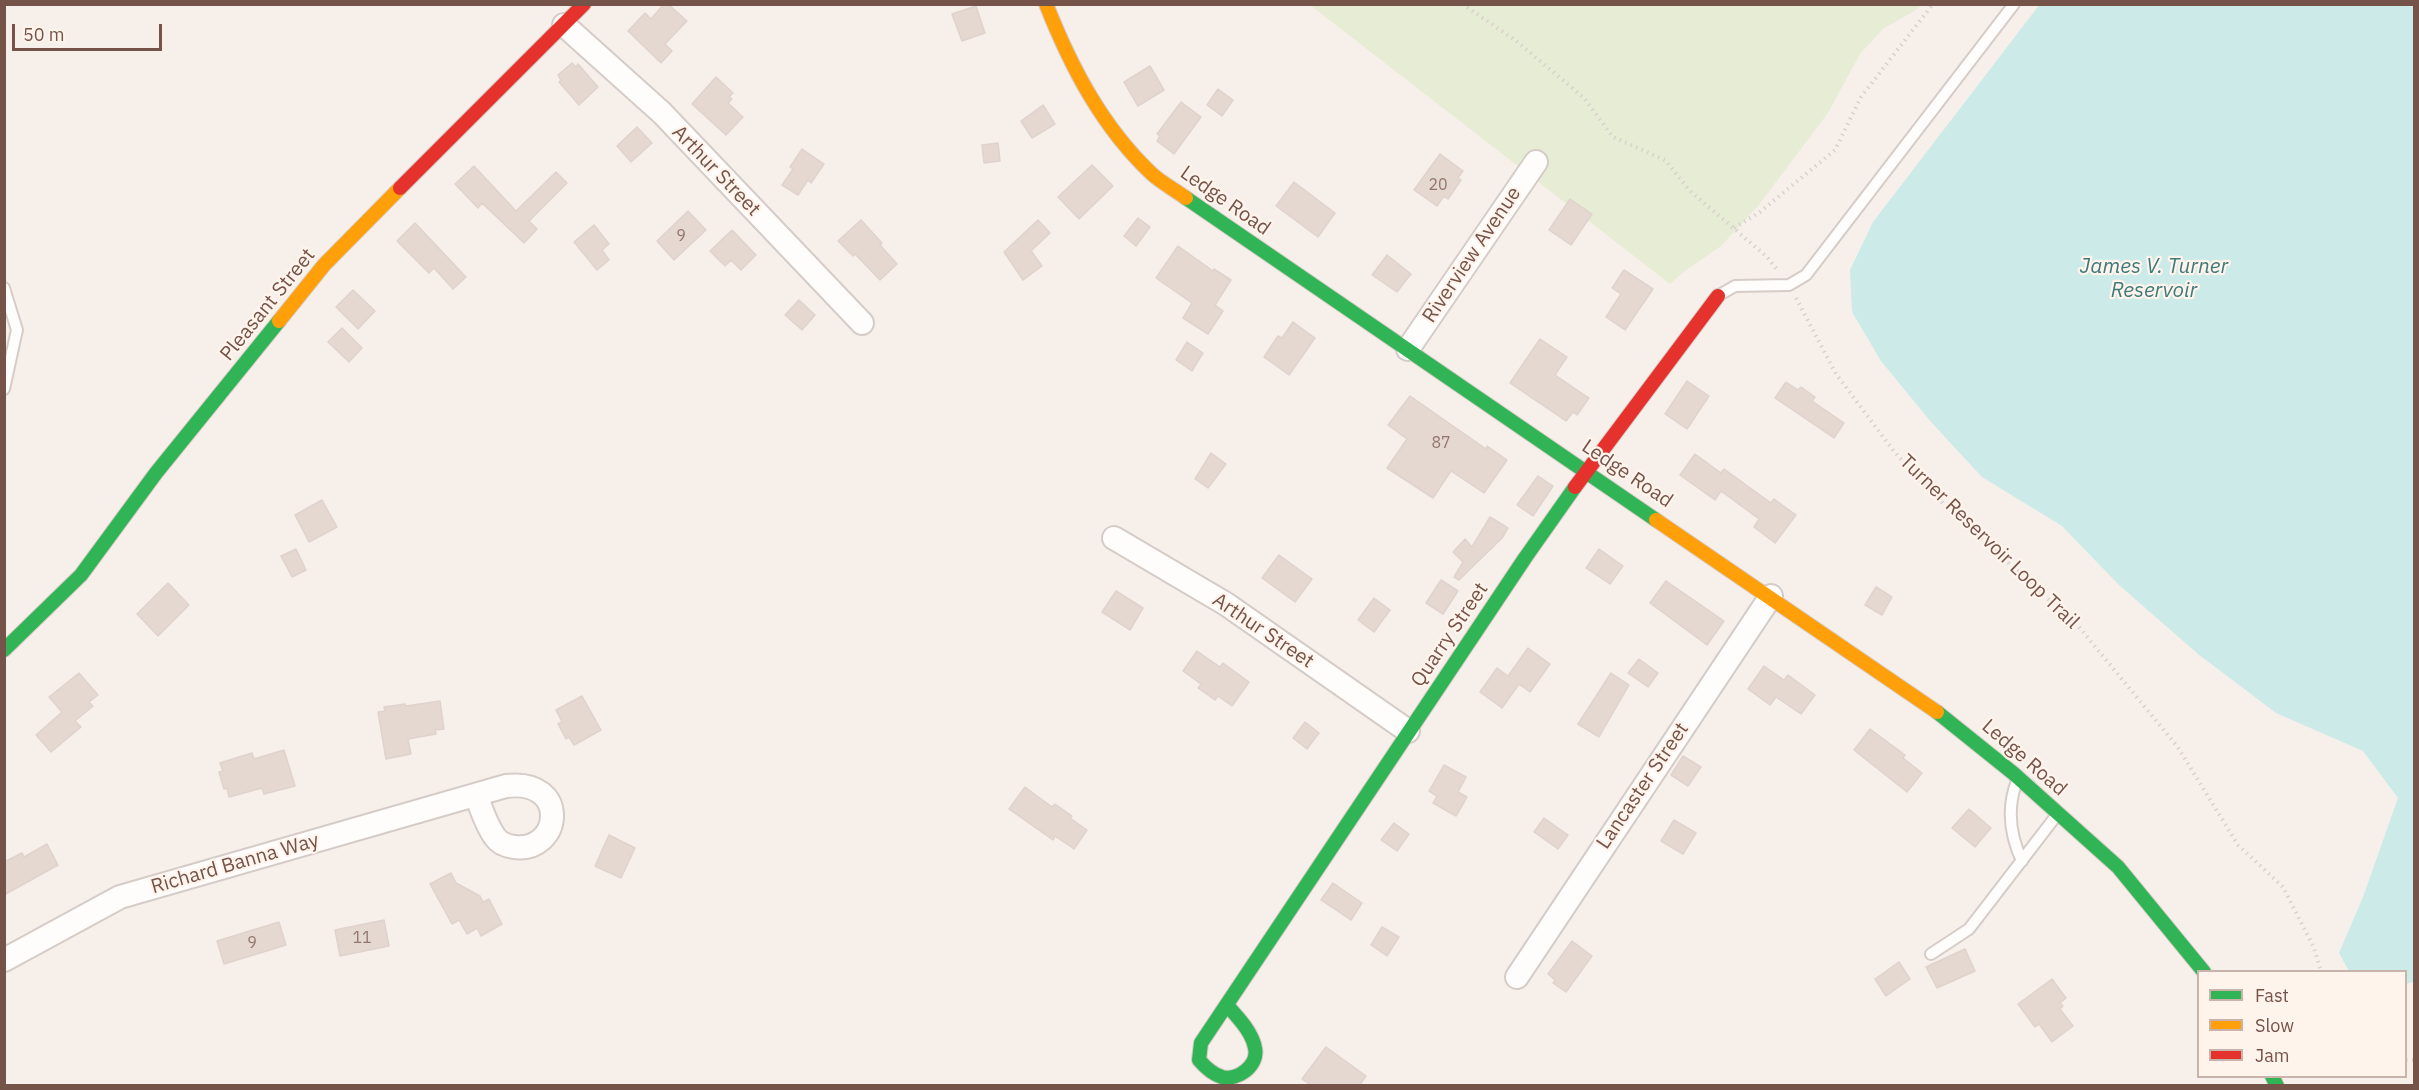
<!DOCTYPE html>
<html>
<head>
<meta charset="utf-8">
<style>
	body { margin:0 }
	#map { position:relative; width:2419px; height:1090px; overflow:hidden; background:#f7f0ea; font-family:"IBM Plex Sans",sans-serif }
	canvas { display:block }
	.frame { position:absolute; inset:0; border:6px solid #765349; pointer-events:none }
	.legend { position:absolute; left:2197px; top:970px; width:210px; height:108px; box-sizing:border-box; background:#fff4eb; border:2px solid #c8b4aa; margin:0; padding:8px 10px; list-style:none; font-size:18px; color:#765349 }
	.legend li { display:flex; align-items:center; gap:12px; height:30px }
	.legend b { width:30px; border:2px solid #c8b4aa }
	.scale { position:absolute; left:12px; top:24px; width:150px; height:27px; box-sizing:border-box; border:3px solid #765349; border-top:0; padding-left:8px; font-size:18px; line-height:21px; white-space:nowrap; color:#765349; -webkit-text-stroke:4px #fff4eb; paint-order:stroke }
</style>
</head>
<body>
<div id="map">
<canvas width="2419" height="1090"></canvas>
<div class="frame"></div>
<ul class="legend">
<li><b style="height:8px;background:#30b455"></b>Fast</li>
<li><b style="height:8px;background:#ff9f0a"></b>Slow</li>
<li><b style="height:8px;background:#e5322d"></b>Jam</li>
</ul>
<div class="scale">50 m</div>
</div>
<script>
const c = document.querySelector('canvas').getContext('2d');
c.lineJoin = 'round';
function fillPath(path, color) { c.fillStyle = color; c.fill(path, 'evenodd'); }
function stroke(path, color, width, dash) { c.strokeStyle = color; c.lineWidth = width; c.lineCap = dash ? 'butt' : 'round'; c.setLineDash(dash || []); c.stroke(path); }
function write(font, color, halo, rows, align = 'center') {
  c.font = font + ' "IBM Plex Sans",sans-serif'; c.lineWidth = 4.5; c.setLineDash([]); c.textBaseline = 'middle'; c.strokeStyle = halo; c.fillStyle = color; for (const [text, x, y, turn = 0] of rows) {
    c.save(); c.translate(x, y); c.rotate((+turn || 0) * Math.PI / 180); c.textAlign = isNaN(turn) ? turn : align; if (halo) c.strokeText(text, 0, 0); c.fillText(text, 0, 0); c.restore();
  }
}
fillPath(new Path2D(`
	M1310,5H1922L1913,12L1884,28L1860,54L1828,113L1758,206L1721,246L1682,273L1670,284Z`), '#e6edd4');
fillPath(new Path2D(`
	M2040,4L2414,5V982L2406,984V972L2349,971L2339,953L2363,897L2398,798L2363,751L2276,713L2198,654L2119,585L2062,526L1982,477L1931,422L1881,361L1852,312L1850,270L1873,222Z`), '#cbeae8');
const building = new Path2D(`
	M664,4H668L687,21L665,44L672,51L661,63L628,31L645,13L651,19Z
	M976,6L985,33L962,41L952,14Z
	M572,63L576,67L578,64L598,87L579,105L559,82L561,80L558,75Z
	M1150,66L1164,90L1138,106L1124,82Z
	M716,77L733,93L729,97L732,99L728,103L743,117L726,135L692,104Z
	M1218,89L1233,100L1222,116L1207,105Z
	M1181,102L1201,117L1174,154L1157,141L1160,136L1157,134Z
	M1043,105L1055,124L1032,138L1021,121Z
	M637,127L652,143L631,162L617,146Z
	M998,143L1000,161L984,163L982,145Z
	M802,149L824,164L811,183L808,180L798,195L782,185L793,169L790,167Z
	M1440,154L1463,171L1458,178L1461,180L1448,199L1444,196L1437,206L1414,190Z
	M1092,165L1113,186L1079,219L1058,197Z
	M474,166L516,211L556,172L567,183L529,221L537,229L524,243L482,203L478,208L455,184Z
	M1294,182L1335,213L1318,237L1276,206Z
	M1570,199L1592,214L1571,245L1549,230Z
	M688,211L706,230L674,260L657,241Z
	M1138,218L1150,227L1136,246L1124,236Z
	M861,220L882,243L880,245L897,264L880,280L855,254L853,256L838,241Z
	M1038,220L1050,233L1031,251L1042,266L1023,280L1004,252Z
	M415,223L466,277L453,289L434,268L429,273L397,241Z
	M594,225L609,244L602,250L609,260L597,270L574,242Z
	M732,230L756,255L741,270L731,260L725,266L710,251Z
	M1178,246L1213,271L1214,269L1231,280L1215,305L1223,311L1208,334L1183,318L1192,303L1156,278Z
	M1387,255L1411,274L1397,292L1372,275Z
	M1624,270L1653,289L1625,330L1606,317L1621,294L1612,288Z
	M353,290L375,311L358,329L336,307Z
	M799,300L815,315L802,330L785,315Z
	M1293,322L1315,338L1289,375L1264,357L1278,336L1282,338Z
	M342,328L362,348L349,362L328,342Z
	M1540,339L1567,357L1555,375L1589,398L1577,415L1573,412L1566,421L1510,383Z
	M1187,342L1203,353L1192,371L1176,360Z
	M1687,381L1709,396L1687,429L1665,414Z
	M1786,382L1798,390L1801,387L1815,397L1812,401L1844,423L1834,438L1775,398Z
	M1410,396L1486,449L1487,446L1507,460L1484,493L1451,471L1433,498L1387,468L1407,439L1388,425Z
	M1211,453L1226,464L1208,488L1195,479Z
	M1695,454L1721,473L1724,469L1771,503L1774,499L1796,515L1775,543L1754,527L1759,519L1721,491L1715,500L1680,475Z
	M1538,476L1553,486L1533,516L1517,505Z
	M322,500L337,527L309,542L295,515Z
	M1490,517L1508,528L1502,538L1459,580L1454,577L1463,562L1453,552L1465,539L1472,547Z
	M296,549L306,570L292,577L281,556Z
	M1599,549L1623,566L1610,584L1586,568Z
	M1279,555L1312,579L1295,602L1262,578Z
	M1441,580L1458,591L1443,614L1426,603Z
	M1666,581L1724,621L1707,645L1650,603Z
	M168,583L189,605L158,636L137,614Z
	M1876,587L1892,597L1882,615L1865,605Z
	M1116,591L1143,608L1130,630L1102,612Z
	M1374,598L1390,610L1374,632L1358,620Z
	M1528,648L1550,664L1530,692L1519,684L1502,708L1480,692L1497,668L1508,676Z
	M1197,651L1220,667L1223,663L1249,682L1232,706L1218,696L1215,700L1198,688L1201,684L1183,671Z
	M1639,659L1658,673L1648,687L1628,673Z
	M1764,666L1784,680L1788,675L1815,695L1801,714L1776,697L1770,705L1748,689Z
	M79,673L98,695L89,702L93,706L75,721L81,727L51,752L36,735L62,712L49,697Z
	M1611,673L1629,685L1599,737L1578,724Z
	M582,696L601,730L574,745L569,737L566,739L558,724L562,722L556,710Z
	M440,701L444,729L435,730L436,734L408,739L411,754L386,759L378,712L385,711L384,707L405,704L406,706Z
	M1305,722L1319,733L1307,749L1293,738Z
	M1870,729L1905,755L1903,758L1922,773L1907,792L1854,750Z
	M284,750L295,786L264,794L262,788L229,797L227,788L224,789L219,772L223,771L220,763L252,753L254,759Z
	M1683,756L1701,767L1688,786L1671,775Z
	M1444,765L1466,777L1458,792L1467,797L1456,816L1433,803L1437,796L1429,791Z
	M1025,787L1052,807L1055,804L1072,816L1070,818L1087,830L1074,849L1055,836L1053,840L1009,809Z
	M1969,809L1991,828L1975,847L1952,828Z
	M1544,818L1568,835L1558,849L1534,832Z
	M1674,820L1696,833L1683,854L1661,841Z
	M1394,823L1409,834L1397,851L1381,840Z
	M609,835L635,848L621,878L595,866Z
	M47,844L58,865L4,895V862L22,853L24,857Z
	M451,873L456,883L480,896L483,902L489,899L502,924L481,936L477,928L467,934L459,920L452,924L430,884Z
	M1333,883L1362,903L1351,920L1321,900Z
	M384,920L389,946L340,956L335,930Z
	M279,922L286,945L224,964L217,941Z
	M1382,927L1399,937L1387,956L1371,945Z
	M1572,941L1592,956L1566,992L1553,983L1555,980L1548,974Z
	M1965,949L1975,971L1937,988L1926,967Z
	M1899,962L1910,979L1886,996L1875,979Z
	M2052,979L2066,998L2060,1003L2063,1006L2060,1009L2073,1026L2052,1042L2039,1024L2035,1027L2018,1004Z
	M1326,1047L1366,1076L1359,1086H1312L1302,1079Z`);
fillPath(building, '#e4d8d1');
stroke(building, '#e0d2cc', 1.5);
const lane = new Path2D(`
	M4,288L17,330L4,389
	M1721,294L1735,286L1789,285L1806,275L2014,4
	M2017,781C2006,809 2010,835 2022,861
	M1931,954L1969,929L2056,816`);
const street = new Path2D(`
	M564,25L662,113L862,323
	M1408,349L1536,162
	M1114,538L1226,604L1408,731
	M4,960L120,897L506,786C570,778 562,853 514,847C506,846 500,844 495,837C486,825 481,808 476,795
	M1517,977L1771,596`);
const fast = new Path2D(`
	M1186,198L1656,520
	M4,650L81,575L156,473L279,321
	M1937,712L2013,773L2118,867L2204,972
	M1227,1005C1237,1017 1252,1031 1255,1048C1259,1065 1238,1081 1222,1077C1212,1074 1205,1067 1199,1060L1201,1043L1525,558L1575,487
	M2272,1076L2277,1086`);
const slow = new Path2D(`
	M1046,4C1071,67 1102,127 1152,174C1162,183 1175,190 1186,198
	M279,321L324,265L400,188
	M1656,520L1937,712`);
const jam = new Path2D(`
	M400,188L584,4
	M1575,487L1718,296`);
stroke(lane, '#d6ccc7', 14);
stroke(street, '#d6ccc7', 26);
stroke(fast, '#d6cbc6', 16);
stroke(slow, '#d6cbc6', 16);
stroke(jam, '#d6cbc6', 16);
stroke(new Path2D(`
	M1462,4L1515,40L1584,98L1613,137L1665,160L1689,190L1767,257L1779,272
	M1734,228L1760,212L1835,150L1861,97L1933,4
	M1796,298L1836,374L1893,450L1924,486L2079,627L2177,746L2238,845L2283,887L2314,948L2321,972
	M2406,1060H2414`), '#dad0cd', 4, [1.5, 4.5]);
stroke(lane, '#fefdfc', 10);
stroke(street, '#fefdfc', 22);
stroke(fast, '#30b455', 14);
stroke(slow, '#ff9f0a', 14);
stroke(jam, '#e5322d', 14);
write('16px', '#93766d', null, [
	["20",1438,185],
	["9",681,236],
	["87",1441,443],
	["11",362,938],
	["9",252,943]
]);
write('20px', '#765349', '#fff4eb', [
	["Arthur Street",716,171,46],
	["Ledge Road",1225,201,35],
	["Riverview Avenue",1472,255,-56],
	["Pleasant Street",268,305,-51],
	["Ledge Road",1627,474,34],
	["Turner Reservoir Loop Trail",1989,542,44],
	["Arthur Street",1263,631,34],
	["Quarry Street",1450,635,-56],
	["Ledge Road",2024,758,41],
	["Lancaster Street",1643,786,-56],
	["Richard Banna Way",235,864,-16]
]);
write('italic 21px', '#3c7a7c', '#fff4eb', [
	["James V. Turner",2154,267],
	["Reservoir",2154,291]
]);
</script>
</body>
</html>
